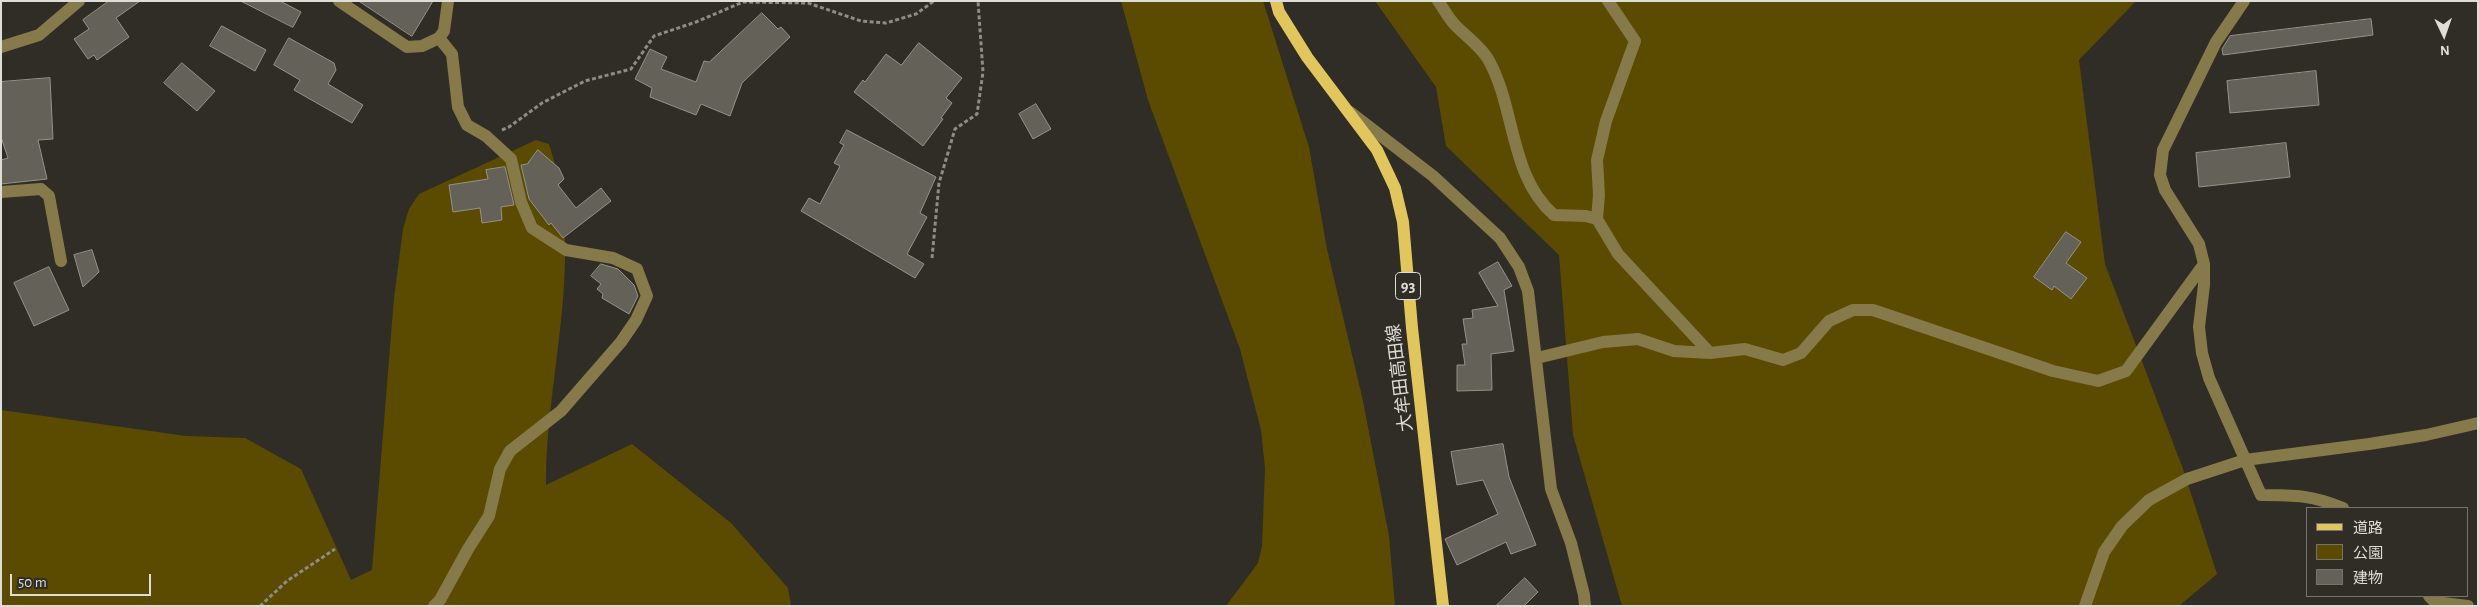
<!DOCTYPE html>
<html>
<head>
<meta charset="utf-8">
<style>
	body { margin:0 }
	#map { position:relative; width:2479px; height:607px; overflow:hidden; background:#2f2d25; font-family:"Alegreya Sans","Noto Sans JP",sans-serif }
	canvas { display:block }
	.frame { position:absolute; inset:0; border:2px solid #deddd8; pointer-events:none }
	.legend { position:absolute; left:2306px; top:507px; width:162px; height:90px; box-sizing:border-box; background:#2f2d25; border:1px solid #75736d; margin:0; padding:6px 9px; list-style:none; font-size:15px; color:#deddd8 }
	.legend li { display:flex; align-items:center; gap:10px; height:25px }
	.legend b { width:25px; border:1px solid #75736d }
	.north { position:absolute; left:2419px; top:10px; width:50px; height:50px; -webkit-text-stroke:4px #2f2d25; paint-order:stroke; rotate:177deg; font-size:14px; font-weight:700; line-height:20px; text-align:center; color:#deddd8 }
	.north::after { content:''; display:block; margin:auto; width:18px; height:22px; background:#deddd8; clip-path:polygon(50% 0,100% 100%,50% 72%,0 100%) }
	.scale { position:absolute; left:10px; top:574px; width:141px; height:22px; box-sizing:border-box; border:2px solid #deddd8; border-top:0; padding-left:6px; font-size:15px; line-height:18px; white-space:nowrap; color:#deddd8; -webkit-text-stroke:4px #2f2d25; paint-order:stroke }
</style>
</head>
<body>
<div id="map">
<canvas width="2479" height="607"></canvas>
<div class="frame"></div>
<ul class="legend">
<li><b style="height:6px;background:#e1c65e"></b>道路</li>
<li><b style="height:14px;background:#5b4b00"></b>公園</li>
<li><b style="height:14px;background:#646159"></b>建物</li>
</ul>
<div class="north">N</div>
<div class="scale">50 m</div>
</div>
<script>
const c = document.querySelector('canvas').getContext('2d');
c.lineJoin = 'round';
function fillPath(path, color) { c.fillStyle = color; c.fill(path, 'evenodd'); }
function stroke(path, color, width, dash) { c.strokeStyle = color; c.lineWidth = width; c.lineCap = dash ? 'butt' : 'round'; c.setLineDash(dash || []); c.stroke(path); }
function write(font, color, halo, rows, align = 'center') {
  c.font = font + ' "Alegreya Sans","Noto Sans JP",sans-serif'; c.lineWidth = 4; c.setLineDash([]); c.textBaseline = 'middle'; c.strokeStyle = halo; c.fillStyle = color; for (const [text, x, y, turn = 0] of rows) {
    c.save(); c.translate(x, y); c.rotate((+turn || 0) * Math.PI / 180); c.textAlign = isNaN(turn) ? turn : align; if (halo) c.strokeText(text, 0, 0); c.fillText(text, 0, 0); c.restore();
  }
}
fillPath(new Path2D(`
	M1121,1H1263L1309,147L1327,249L1363,401L1389,536L1395,606H1226L1258,563L1262,546L1265,468L1261,430L1240,349L1148,100Z
	M1375,1H2136L2079,60L2105,264L2183,469L2217,574L2179,606H1622L1573,435L1559,255L1446,146L1436,87Z
	M536,140L549,144C587,258 546,370 546,485L632,444L731,523L788,588L791,606H1V410L186,436L245,438L301,469L351,580L372,570L394,298L403,229L409,209L419,194Z`), '#5b4b00');
const building = new Path2D(`
	M109,1H140L116,18L129,37L97,60L94,55L88,59L74,39L89,29L83,20Z
	M241,1H280L301,12L293,27Z
	M359,1H433L412,36Z
	M762,13L778,29L781,27L790,37L742,83L730,116L701,104L696,115L650,97L652,88L635,79L650,49L667,57L661,69L696,82L704,61L709,62Z
	M2371,19L2373,35L2223,55L2222,49L2230,36Z
	M222,26L266,50L255,71L210,46Z
	M289,38L334,63L336,70L328,84L363,105L352,123L294,90L300,80L274,65Z
	M919,43L962,78L946,98L952,103L941,118L943,119L923,146L854,92L863,80L865,82L886,54L901,65Z
	M182,63L215,91L197,111L164,83Z
	M2316,71L2319,105L2230,113L2227,81Z
	M50,78L53,139L38,140L47,179L1,184V160L8,158L1,137V82Z
	M1036,104L1051,129L1033,139L1019,114Z
	M847,130L936,177L920,213L927,217L907,254L924,264L915,278L801,211L809,198L820,204L840,166L834,163L844,145L840,143Z
	M2286,143L2290,177L2199,187L2196,153Z
	M538,150L559,168L564,179L558,185L576,208L601,188L611,201L563,238L551,223L549,225L529,199L521,165L527,164Z
	M505,167L514,205L501,207L502,220L482,223L480,208L453,212L449,185L488,179L486,170Z
	M2066,232L2081,242L2066,263L2087,278L2071,299L2054,286L2052,290L2034,277Z
	M92,250L99,272L83,287L74,255Z
	M1498,262L1512,286L1504,290L1514,351L1491,354L1492,390L1457,391V365H1465L1462,344H1467L1463,319L1473,318L1472,310L1498,306L1479,273Z
	M601,264L618,269L634,285L638,296L629,314L602,298L603,294L597,289L601,284L591,276Z
	M49,267L69,310L34,326L14,283Z
	M1503,444L1509,477L1536,545L1511,554L1506,542L1457,565L1445,539L1498,514L1483,480L1457,485L1451,452Z
	M1525,578L1538,592L1524,606H1496Z`);
fillPath(building, '#646159');
stroke(building, '#949289', 1);
stroke(new Path2D(`
	M502,130L509,127L542,103L585,81L631,69L654,36L696,22L743,2L808,3L861,21L886,23L916,14L934,1
	M932,258L939,183L955,129L977,114L983,72L978,1
	M260,606L287,581L335,549`), '#8e8c86', 3, [4, 2.5]);
stroke(new Path2D(`
	M339,1L407,47L422,46L439,38L444,31L448,1
	M1438,1C1444,9 1449,19 1456,26C1466,36 1481,47 1488,59C1516,108 1509,176 1554,215L1586,216L1597,219
	M1608,1L1635,41L1606,121L1597,160L1599,195L1597,219L1618,254L1710,353
	M2244,1L2216,42L2163,150L2160,175L2165,190L2199,244L2204,264V285L2199,327L2202,353L2209,378L2261,495C2294,495 2312,495 2343,508
	M1,47L39,35L79,1
	M1350,112L1433,176L1500,238L1519,267L1528,291L1551,489L1571,543L1584,595L1585,606
	M1,192L41,189L49,196L61,261
	M1537,358L1603,342L1638,339L1674,351L1710,353L1745,349L1783,360L1801,353L1829,321L1853,310H1873L2053,371L2098,381L2126,371L2204,264
	M2429,596L2435,602L2468,606
	M434,606L440,600L468,549L489,516L500,469L510,451L561,411L621,342L636,320L647,296L637,269L613,258L566,250L532,228L521,202L511,159L486,136L467,125L458,107L452,54L439,38
	M2085,606L2104,552L2122,526L2149,500L2187,479L2245,460L2369,444L2426,435L2478,423`), '#86794a', 12);
stroke(new Path2D(`
	M1276,1L1279,12L1307,57L1377,150L1395,188L1403,222L1412,328L1443,606`), '#e1c65e', 12);
for (const [x, y, w] of [
	[1408,286,25]
]) { const box = new Path2D(); box.roundRect(x - w / 2, y - 13.5, w, 27, 4); c.fillStyle = '#2f2d25'; c.fill(box); stroke(box, '#deddd8', 1); }
write('bold 16px', '#deddd8', null, [
	["93",1408,286]
]);
write('18px', '#deddd8', '#2f2d25', [
	["大牟田高田線",1400,378,-97]
]);
</script>
</body>
</html>
